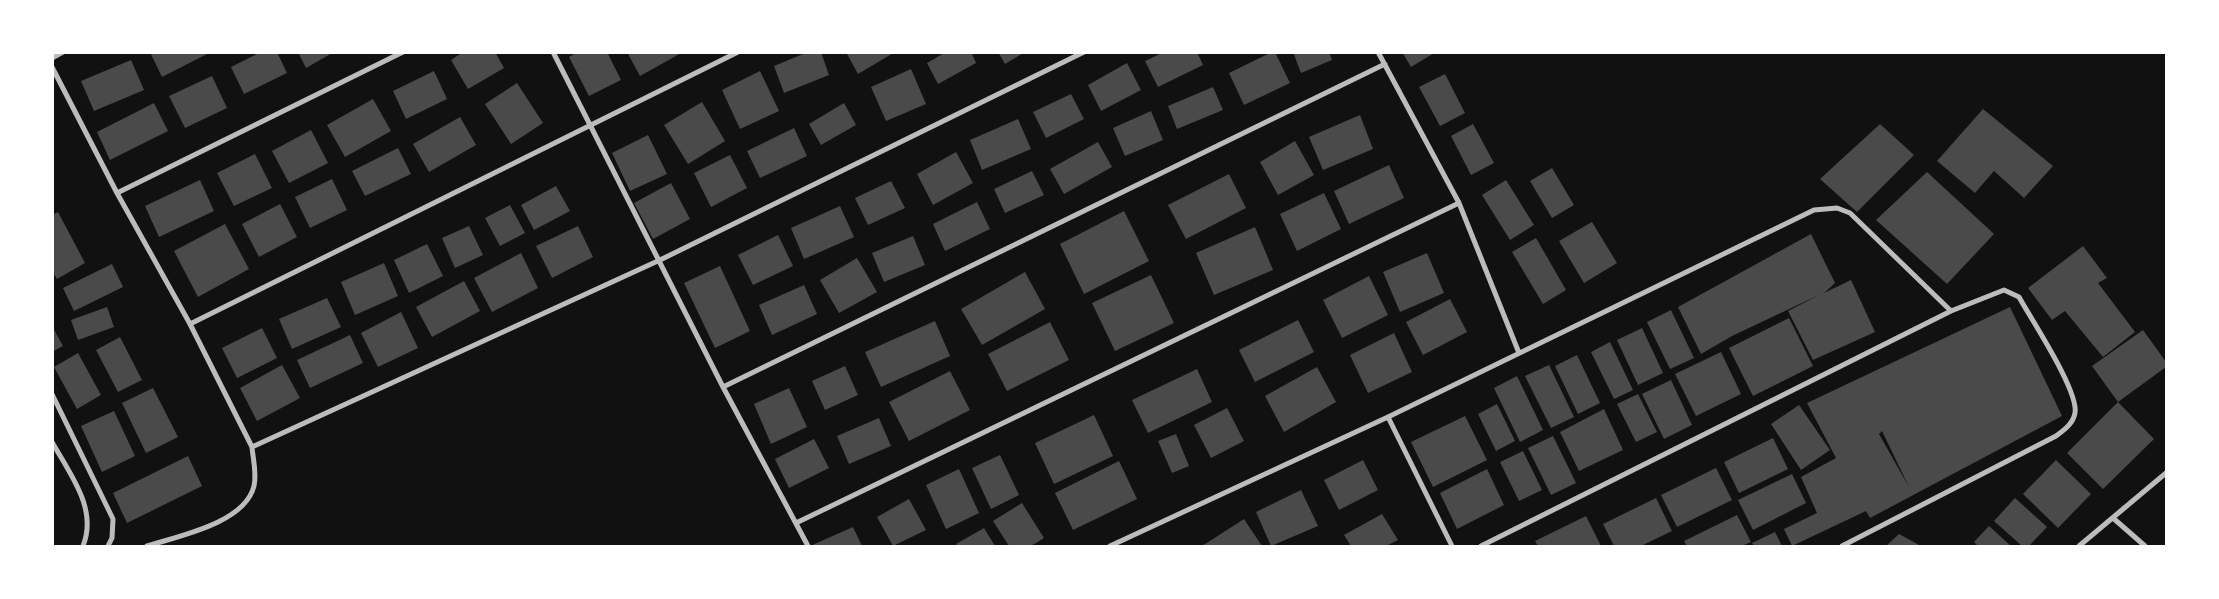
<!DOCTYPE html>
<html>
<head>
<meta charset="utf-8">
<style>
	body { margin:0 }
	#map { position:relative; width:2219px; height:599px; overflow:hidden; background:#111; font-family:Merriweather,serif }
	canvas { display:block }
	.frame { position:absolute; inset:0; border:54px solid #fff; pointer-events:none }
</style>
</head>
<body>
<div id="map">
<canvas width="2219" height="599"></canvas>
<div class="frame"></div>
</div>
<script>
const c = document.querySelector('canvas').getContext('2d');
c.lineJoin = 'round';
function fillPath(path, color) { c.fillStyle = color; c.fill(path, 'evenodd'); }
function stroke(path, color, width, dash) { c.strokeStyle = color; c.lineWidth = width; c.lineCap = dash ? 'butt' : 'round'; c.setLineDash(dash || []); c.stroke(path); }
fillPath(new Path2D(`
	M150,52H206L207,54L162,77Z
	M261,52H277L287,73L244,94L231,67Z
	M298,52H334L306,68Z
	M463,52H495L504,68L468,89L451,60Z
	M578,52H607L621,80L589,96L569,57Z
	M627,52H683L640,76Z
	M808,52H821L829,75L784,93L774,66Z
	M846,52H895L858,74Z
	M946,52H971L976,63L938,84L927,63Z
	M998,52H1025L1005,64Z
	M1164,52H1197L1203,65L1158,87L1145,61Z
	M1272,52H1275L1290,83L1244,105L1229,73Z
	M1293,52H1329L1332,60L1301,73Z
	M1402,52H1436L1411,67Z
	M131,60L144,90L94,111L81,81Z
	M1127,63L1141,90L1101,111L1088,85Z
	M911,69L926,104L886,121L871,87Z
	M434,71L447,99L406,119L393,91Z
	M760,71L779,111L740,129L722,90Z
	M1445,74L1465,113L1440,126L1419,87Z
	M212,76L227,108L185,128L169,96Z
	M517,83L543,123L511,144L485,104Z
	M1213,87L1223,110L1177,129L1168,106Z
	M1071,94L1084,119L1046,138L1033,112Z
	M373,99L391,131L345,157L327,125Z
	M702,102L725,141L688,164L664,125Z
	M154,103L168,131L110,160L97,132Z
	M844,103L856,125L821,145L809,124Z
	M1983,109L2053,166L2024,198L1994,171L1975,193L1937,161Z
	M1151,111L1163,140L1125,156L1113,128Z
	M1360,115L1373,149L1323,170L1309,137Z
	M460,117L476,145L429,172L413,144Z
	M1018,119L1031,149L982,170L970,140Z
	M1473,124L1494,163L1471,175L1451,136Z
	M1880,124L1914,155L1857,212L1820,179Z
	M794,128L807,156L760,178L747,151Z
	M311,130L328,163L289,183L272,151Z
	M648,135L667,174L630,191L612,153Z
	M1295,141L1314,175L1278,195L1260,162Z
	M1098,142L1112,167L1064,194L1050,169Z
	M398,148L411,174L365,196L352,171Z
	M956,152L973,183L933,205L917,174Z
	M255,154L272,188L234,206L217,173Z
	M730,155L747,188L711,207L694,173Z
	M1389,165L1404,198L1349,224L1334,191Z
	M1552,168L1574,205L1552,218L1530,181Z
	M1032,171L1044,195L1005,213L994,189Z
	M1927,172L1994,234L1947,284L1876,220Z
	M1229,174L1246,208L1186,239L1168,205Z
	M332,179L347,210L310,228L295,197Z
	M200,180L214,211L159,237L145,206Z
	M1506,180L1534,225L1510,240L1482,195Z
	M891,181L905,208L868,225L855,198Z
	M671,183L690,219L653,239L634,203Z
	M556,186L570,211L534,230L521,205Z
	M1324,193L1341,229L1297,251L1280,214Z
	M977,202L990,229L945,251L933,224Z
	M280,204L297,237L259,257L242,224Z
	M510,205L525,233L500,246L485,218Z
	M840,206L854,237L804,259L791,228Z
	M1124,211L1149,261L1084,294L1060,244Z
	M58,212L85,263L57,279L52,271V215Z
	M1592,222L1617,263L1584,283L1559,241Z
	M225,224L249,269L198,297L174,251Z
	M469,226L483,255L455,268L442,238Z
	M578,226L593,257L552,278L536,246Z
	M1255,227L1273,270L1214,295L1196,253Z
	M1811,234L1835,283L1824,293L1851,280L1875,332L1813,360L1788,311L1821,294L1732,336L1701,354L1678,307Z
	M778,235L793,266L753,285L738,255Z
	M913,236L925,265L884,282L872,253Z
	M1536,238L1566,290L1543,304L1512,252Z
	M427,244L443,276L409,293L394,260Z
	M2083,246L2107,278L2098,283L2135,332L2103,357L2065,311L2052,320L2028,288Z
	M521,253L538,288L492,312L474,278Z
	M1427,253L1444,293L1400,312L1383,272Z
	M857,258L877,292L839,313L820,280Z
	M384,263L398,296L355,315L341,282Z
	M112,264L123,287L74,311L63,288Z
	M720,266L750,331L715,348L684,283Z
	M1025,272L1045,309L982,345L961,309Z
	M1151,275L1174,323L1115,351L1092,303Z
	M1369,276L1388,315L1342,338L1323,300Z
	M464,281L480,311L432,337L416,307Z
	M804,285L817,314L772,335L759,305Z
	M327,298L341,327L292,349L279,319Z
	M1450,299L1467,332L1423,355L1406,322Z
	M107,307L114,327L78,340L71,320Z
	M2010,307L2062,416L1870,518L1866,511L1792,546L1784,529L1817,513L1801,477L1836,458L1807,403ZM1882,431L1909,487L1879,434Z
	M1671,310L1694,358L1670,369L1647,322Z
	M401,312L418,348L378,367L361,333Z
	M1789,318L1813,366L1753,396L1729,348Z
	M1298,320L1314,352L1255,382L1239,350Z
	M935,321L950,356L881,387L865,352Z
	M1050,322L1069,360L1007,391L988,354Z
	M52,326L63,346L52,352Z
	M262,328L277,358L237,378L222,348Z
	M1642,328L1663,373L1638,385L1617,340Z
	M2143,330L2166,362V367L2118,402L2092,366Z
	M1394,333L1412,372L1368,393L1350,355Z
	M350,335L363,363L310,388L297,360Z
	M120,337L142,380L118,392L96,350Z
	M1610,342L1633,390L1614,399L1591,352Z
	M1721,352L1741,394L1696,416L1675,374Z
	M78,353L101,395L77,409L54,367Z
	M1577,355L1600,403L1578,414L1555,366Z
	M282,365L300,398L257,421L240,388Z
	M1549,365L1574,417L1551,428L1525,376Z
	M845,366L858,395L825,410L812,381Z
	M1317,367L1336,402L1284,432L1265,396Z
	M1197,369L1212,402L1148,433L1132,400Z
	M950,371L970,410L909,441L889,402Z
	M1517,376L1543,430L1520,442L1494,388Z
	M1671,380L1692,425L1664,439L1642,394Z
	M153,388L178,437L146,453L122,403Z
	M789,388L807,427L771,444L754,404Z
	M1638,394L1657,432L1636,442L1617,404Z
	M2118,402L2154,439L2103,489L2067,453Z
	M1497,404L1515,441L1496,451L1478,414Z
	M1799,405L1830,450L1801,470L1771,424Z
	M1227,408L1244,441L1211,458L1194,425Z
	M1604,409L1623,450L1579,471L1560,432Z
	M114,411L135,456L102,472L81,426Z
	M1094,415L1113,456L1054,484L1035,443Z
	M1465,416L1487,460L1433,487L1411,442Z
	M879,418L891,446L849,464L837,436Z
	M1176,434L1189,466L1172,473L1158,441Z
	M1553,436L1576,483L1551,495L1528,448Z
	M1773,438L1788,469L1739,493L1724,462Z
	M814,439L829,468L789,488L775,459Z
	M1523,451L1542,490L1519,501L1500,462Z
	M1000,455L1019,495L991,509L972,468Z
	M188,456L202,486L127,523L113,493Z
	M1363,460L1378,490L1339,510L1324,480Z
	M2056,460L2091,494L2058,528L2023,494Z
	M1119,461L1137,499L1073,530L1055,493Z
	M1716,468L1732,500L1677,527L1661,495Z
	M959,469L979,513L946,529L926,485Z
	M1487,469L1504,505L1457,529L1440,493Z
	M1792,474L1806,503L1753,530L1738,500Z
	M1301,490L1318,526L1271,546L1256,512Z
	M1656,498L1672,531L1641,546H1614L1603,524Z
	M2015,498L2047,527L2029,546H2022L1994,521Z
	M909,499L926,530L893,546L877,517Z
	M1022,503L1044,538L1031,546H1009L993,521Z
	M1382,514L1398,540L1386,546H1351L1344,535Z
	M1737,515L1751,542L1742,546H1687L1684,541Z
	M1586,516L1601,546H1538L1535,541Z
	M1244,519L1262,546H1202Z
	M1989,526L2011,546H1978L1974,542Z
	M853,527L862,546H810Z
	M984,528L995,546H958L956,544Z
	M1775,532L1782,546H1754L1752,543Z
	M1899,534L1921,546H1886Z`), '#4a4a4a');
stroke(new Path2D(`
	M553,52L723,387L808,546
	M1378,52L1459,203L1519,353
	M52,58L63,52
	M52,67L117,193L190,324L252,447L660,260L1084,52
	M117,193L403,52
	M190,324L738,52
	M723,387L1385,64
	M52,394L113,519L112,538L108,546
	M1388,417L1452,546
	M52,442C70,474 98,509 83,546
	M2113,518L2145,546
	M796,523L1459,203
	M147,546C179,536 245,523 254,486C257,474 253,459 252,447
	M1110,546L1388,417L1814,210L1837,208L1850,213L1951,311
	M1481,546L1951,311L2004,290L2019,297C2031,319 2079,391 2075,413C2073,424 2064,430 2056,436L1842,546
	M2079,546L2166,473`), '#bcbcbc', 5);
</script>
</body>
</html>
